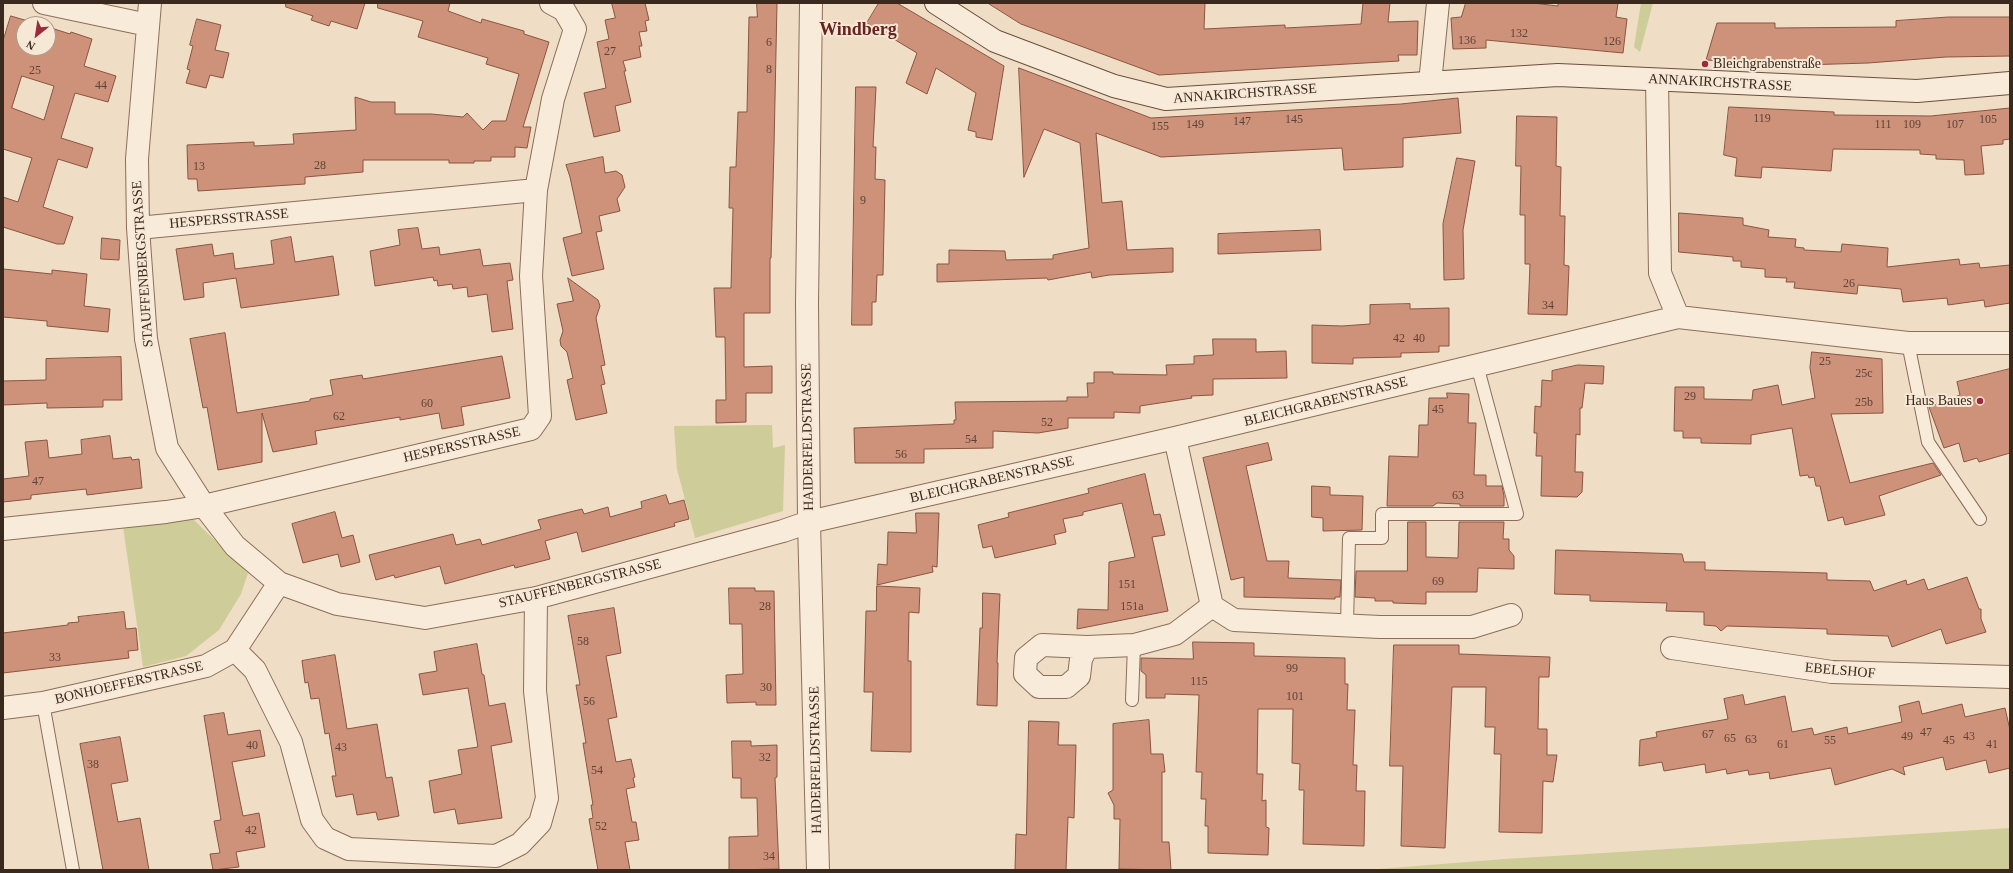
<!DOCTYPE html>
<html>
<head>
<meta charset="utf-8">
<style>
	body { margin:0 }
	#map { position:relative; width:2013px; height:873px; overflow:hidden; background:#efddc5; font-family:"Times New Roman",serif }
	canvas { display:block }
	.frame { position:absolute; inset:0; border:4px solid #3a291f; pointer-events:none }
	.north { position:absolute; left:16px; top:16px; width:40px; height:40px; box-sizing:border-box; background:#f6e8d5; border:1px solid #ab9c8c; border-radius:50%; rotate:210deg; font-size:11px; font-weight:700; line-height:16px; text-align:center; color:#3a291f }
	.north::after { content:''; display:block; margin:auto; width:14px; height:18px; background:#9b2a3a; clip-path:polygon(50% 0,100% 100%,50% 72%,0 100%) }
</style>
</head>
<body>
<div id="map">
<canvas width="2013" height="873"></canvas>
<div class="frame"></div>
<div class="north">N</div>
</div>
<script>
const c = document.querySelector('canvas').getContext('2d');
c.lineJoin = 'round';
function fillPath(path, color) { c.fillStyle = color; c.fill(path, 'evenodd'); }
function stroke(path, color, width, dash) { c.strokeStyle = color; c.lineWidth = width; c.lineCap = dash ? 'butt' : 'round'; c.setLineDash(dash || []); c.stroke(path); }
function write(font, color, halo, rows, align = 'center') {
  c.font = font + ' "Times New Roman",serif'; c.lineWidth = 4; c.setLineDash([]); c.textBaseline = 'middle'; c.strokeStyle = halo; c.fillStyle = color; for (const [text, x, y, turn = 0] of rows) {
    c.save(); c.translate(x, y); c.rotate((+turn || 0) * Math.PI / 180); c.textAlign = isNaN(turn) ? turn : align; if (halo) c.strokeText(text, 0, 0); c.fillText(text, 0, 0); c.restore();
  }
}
fillPath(new Path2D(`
	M1641,3H1653L1640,52L1634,47Z
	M772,425L773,448L785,445L783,511L695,538L677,469L674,426Z
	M192,518L248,573L241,594L219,630L186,656L143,667L123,526Z
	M2010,828V870H1366L1505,859Z`), '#cecd99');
const building = new Path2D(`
	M286,3H365L357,29L331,21L329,26L311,20L313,16L286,7Z
	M378,3H450L448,11L481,23L482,19L524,31V34L549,42L523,127H531L527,148L515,147V157H491V161H474V163H449V160H363V172L305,177V184L198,191L197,179H188L187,145L254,142V146L294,144L293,134L356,130L355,97L371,102H395V114H431L463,117L467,113L483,130L492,121H506L519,74L486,64L488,58L418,37L423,21L378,8Z
	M612,3H645L649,20L645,21L647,31L639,32L642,46H639L641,57L623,61L626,71H624L631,102L615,106L620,131L594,137L584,93L606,88L597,42L609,39L605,20L615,18Z
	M757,3H777L774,147L771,258H770V313H744V367L772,366V393H746V422L716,423V400H726L725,337H716L714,288H731L733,208H729L730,167H736L738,112H747L749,17H757Z
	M879,3H897L1004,66L992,140L976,137V132L968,130L976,93L936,68L927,94L906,83L917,53L867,23Z
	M988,3H1205L1204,29L1285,25V28L1361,24L1363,3H1390L1388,22L1418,21L1417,55H1398L1399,61L1159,75L1021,24Z
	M1466,3H1533L1558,6V3H1618L1616,17L1627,19L1623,53L1486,40V48L1453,49L1451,18L1461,17Z
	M11,16L38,24H24V48H48V27L70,34L71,32L92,39L84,66L116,76L108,102L75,93L61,138L93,148L87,168L58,159L43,207L73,217L64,244H57L3,227V197L18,202L32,158L3,149V41ZM22,76L54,86L44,120L12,108Z
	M1949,17H2010V56L1946,57L1868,63L1803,65L1706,60L1717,23H1775V28L1896,27V21Z
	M197,19L221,25L215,50L229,53L223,78L210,75L206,88L186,83L190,70L187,69L193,46L190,45Z
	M1019,68L1151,118L1401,104L1458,98L1461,133L1403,138V167L1344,170L1342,148L1161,157L1096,133L1102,203L1122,201L1127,250L1173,248V272L1109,275L1092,278L1091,272L1048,280L1047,278L937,282V264H949V250L1005,251L1006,260L1053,259V255L1089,248L1080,143L1044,129L1024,177Z
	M856,87H876L873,147H876L875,179L885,180L883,275H877L876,302H872V325H852Z
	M1729,107L1834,112V115L1931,116L2010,108V139L2003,140V144L1981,146L1984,174L1965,175L1964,160L1936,159V155L1920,154V150L1833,149L1831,171L1762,167L1761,178L1735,176L1737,158L1724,155Z
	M1517,116L1557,117L1556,166L1561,167L1560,216H1565L1564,265L1569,266L1567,315L1528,314L1530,264H1525V215H1520L1521,166H1516Z
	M603,157L605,173L616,171L622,175L625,187L617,199L620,211L599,216L602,231L596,232L604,269L572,276L563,238L582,233L570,177L566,165Z
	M1457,158L1475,161L1463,230L1464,279L1444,280L1443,224Z
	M1679,213L1743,218V225L1769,230L1768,237L1796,239L1795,247L1804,248V250L1841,252L1842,244L1888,248L1887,267L1959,259L1960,265L1979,263L1980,268L2010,265V303L1985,307L1984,300L1948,305L1947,298L1903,302L1901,289L1858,285L1857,294L1794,288L1795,282H1786L1787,278L1765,277V269L1741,267V261H1733V257L1679,252Z
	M418,228L422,249L439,247L440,255L480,249L483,266L510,263L513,280L507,281L513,329L492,332L487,294L468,297L467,287L453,289L452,284L438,286L437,280L434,281L433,277L375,286L370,251L400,245L398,230Z
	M1320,230L1321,250L1218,254V234Z
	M291,237L295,262L333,256L339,295L241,308L236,278L203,283L204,297L184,300L176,249L212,244L214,256L233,253L235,269L274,264L271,241Z
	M102,238L120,240L119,260L101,259Z
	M3,269L52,274V270L87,274L84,306L110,309L108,332L47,326V321L3,317Z
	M568,278L598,300L600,306L596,318L605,365L601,366L605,384L601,385L607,413L576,420L567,380L573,378L567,352L561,346L560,340L563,331L557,304L573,301Z
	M1410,304V309L1449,308V346H1439V352L1401,353V357L1353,358V364L1312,363V325L1342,326L1370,324V305Z
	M225,333L237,413L310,401V399L333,395L330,380L362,375L363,379L502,356L510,398L461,407L464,425L442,429L439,413L400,420V417L315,431L317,444L273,452L262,413V462L218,470L207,407L203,408L190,339Z
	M1213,339H1256V352L1286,351L1287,378L1213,379V395L1191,396L1192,398L1140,406V413L1114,412V418H1068V428L1038,433L993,431V448L924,449V463H855L854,428L954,424V420H956L955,402L1067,401V397H1088L1087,383H1094V372H1113V374L1167,375L1166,365L1194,364V356L1213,355Z
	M1812,352L1882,359L1883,413L1831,414L1850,483L1933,463L1941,475L1879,496L1885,515L1845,525L1843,517L1828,521L1820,486H1816L1814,477L1809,478L1808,475L1800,476L1792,428L1751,435V444L1701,443V438H1683V431H1674L1675,387H1704V399L1752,400L1753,390L1778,385L1782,405L1815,398L1810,368Z
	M121,357L122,400H103V407L47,408V403L3,405V381L46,380V359Z
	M1578,365L1604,366L1603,384L1585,383L1582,408H1580V435L1576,434L1575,472H1583L1582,492L1577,497L1541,496L1542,456H1536L1537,433H1534L1535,406L1541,407L1542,380L1552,381V371Z
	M2010,369V453L1979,462L1977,458L1964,462L1959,443L1944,448L1929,407L1960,395L1957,382Z
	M1447,393L1469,394L1468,423H1476L1474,475H1486V486H1502L1504,496V506H1460V504L1437,503L1433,506H1387L1389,456L1418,457L1419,425H1428L1429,398H1447Z
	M110,436L113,459L131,457L132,460L139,459L142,488L87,495L86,489L31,495V499L3,502V479L29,476L25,442L47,440L49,458L82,454L81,440Z
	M1268,443L1272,460L1246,466L1267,561H1289L1288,578L1341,580L1340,597H1335V599L1244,597V577L1231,580L1203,458Z
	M1145,474L1154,515L1160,514L1165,535L1152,537L1168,611L1077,629L1078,609L1108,610L1109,562L1135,557L1122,503L1083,512V515L1063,519L1066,532L1054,535L1056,544L995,558L992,546L983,548L978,525L1009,517L1008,513L1089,493L1088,489Z
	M1312,486L1330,487V495L1363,496L1362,530L1323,531V518L1312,517Z
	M666,495L669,504L684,500L689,519L674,523L675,526L582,552L577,532L545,541L550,559L515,568L514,565L445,584L440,566L395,578L394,575L376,580L369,555L453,534L456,545L480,539L482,545L541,529L538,520L582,509L584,514L608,507L610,517L642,508L641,502Z
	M335,512L342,538L353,535L360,562L341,567L338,554L303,563L292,524Z
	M916,513H939L937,567L932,566L933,572L877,585L878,564L887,565L888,532L916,533Z
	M1408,522H1426V557L1458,558L1459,522H1504L1503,539H1509V550L1514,556V569L1478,568L1477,592H1426V604L1393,603V601H1375V598L1355,597L1356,571H1407Z
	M1556,550L1682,554L1684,562H1705V570L1827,573V580L1870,581L1874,591L1906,580L1907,585L1924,579L1928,590L1967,577L1979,609H1981V619L1986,632L1946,644L1941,629L1892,647L1888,636L1827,634V629L1727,626L1721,631L1716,626L1704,625V612L1666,611L1667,603L1590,601V595L1555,594Z
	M877,586L920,588L919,613L909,612L908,661H911V752L871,751L873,692H864L866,611H876Z
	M729,588H755V591H774L776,705H756V702L727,703L726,675L743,674L742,624H730Z
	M983,593L1000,594L997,663H998L997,706L977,705L980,628H982Z
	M614,608L621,653L606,656L617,717L608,719L616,762L631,759L635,777L633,778L635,787L626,789L632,822H636L639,840L625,842L630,870H598L589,819L593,818L591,805H593L583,743H586L576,685H580L568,616Z
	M124,612L126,629L136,628L138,650L128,651L129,658L3,673V633L68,625V623L79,622L78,617Z
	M1193,642L1254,643V656L1345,658V684H1348L1347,710H1355L1353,765H1357L1356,791H1365L1364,846L1303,844L1304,790H1299L1300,764L1292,763L1293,709H1258L1257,774H1263L1262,801L1266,800V827L1269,828L1268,855L1208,853V826H1205L1206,799H1201L1202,772H1196L1199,695L1165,694V698H1146V675L1141,671V658L1193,659Z
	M477,644L482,674L484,675L489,706L505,703L512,742L491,746L502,818L458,824L455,809L434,813L429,781L462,774L458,750L478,747L468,688L423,695L419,674L437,671L434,652Z
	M1394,645H1459V654L1550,657L1549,677H1539L1538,729H1547V755H1557L1553,782L1543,781L1542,833L1499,832L1501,754H1494L1495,727H1485L1486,687H1452L1445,848L1401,846L1403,766H1390Z
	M335,655L347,729L377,724L386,778L392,777L399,816L378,820L376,812L357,815L353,794L336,797L332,776H336L329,733L325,734L319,698L311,699L308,682L305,683L302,661Z
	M1743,695L1745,705L1785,696L1792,732L1812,728L1814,735L1847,727L1848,734L1902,722L1899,706L1919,701L1922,714L1962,704L1965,717L2005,708L2010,730V768L1989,773L1986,760L1946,770L1943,757L1903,767L1905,775L1892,769L1835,785L1831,768L1770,779L1769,772L1749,775L1748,770L1727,774L1726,769L1706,773L1705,764L1664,771L1662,762L1639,766L1640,740L1657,737L1656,732L1728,719L1724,699Z
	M224,713L228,735L260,730L265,756L232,762L243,816L259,813L265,847L236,852L239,867L213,870L210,854L220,853L214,821L221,820L204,716Z
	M1149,720L1151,754H1163L1165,772H1162V842H1169L1171,870L1119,869L1120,819H1114V805L1108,793L1113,790V724Z
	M1029,721L1059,722L1058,745H1076L1074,818L1068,817L1066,870H1015L1016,834L1026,835Z
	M120,737L128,781L111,784L118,822L140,818L149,870H103L80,744Z
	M732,741H751V746L777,745V777L775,778L779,869L729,870V837L758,836L757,798H741V778H733Z`);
fillPath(building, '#ce927b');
stroke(building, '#8a5440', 1);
const lane = new Path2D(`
	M1908,343L1928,442L1980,519
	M1347,625L1349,538H1382V514H1517L1477,365
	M1132,700L1134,645
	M43,703L73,870`);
const street = new Path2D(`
	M44,3L148,25
	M150,3L137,159L138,228L146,339L167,448L204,506L235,546L279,583L337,604L425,618L536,598L783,531L809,522L1175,438L1678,317
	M811,3L807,303L809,522L818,870
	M1657,80L1660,273L1678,317L1908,343H2010
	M1430,83L1438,3
	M138,228L536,190
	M1175,438L1212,606
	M3,529L166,512L204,506L531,429L540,416L531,276L536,190L553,99L575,29L564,10L551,3
	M1087,647L1081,659L1079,676L1066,687H1039L1025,674L1026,658L1042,645L1087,647L1134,645L1175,634L1212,606L1234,620L1380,627H1472L1511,615
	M1672,648L1832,672L2010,677
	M235,650L255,670L291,742L312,820L325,838L349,849L496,856L520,844L540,823L547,798L535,691L536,598
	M3,708L43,703L206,666L235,650L279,583`);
const secondary = new Path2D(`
	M936,3L995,41L1114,86L1166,99L1558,75L1917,91L2010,83`);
stroke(lane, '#8b6e5b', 14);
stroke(street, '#8b6e5b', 24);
stroke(secondary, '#6c4f3e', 24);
stroke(lane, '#f9ebd9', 12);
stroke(street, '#f9ebd9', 22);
stroke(secondary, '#f9ebd9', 22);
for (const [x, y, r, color] of [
	[1705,64,4,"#9b2a3a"],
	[1980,401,4,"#9b2a3a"]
]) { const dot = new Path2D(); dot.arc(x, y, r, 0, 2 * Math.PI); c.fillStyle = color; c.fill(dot); stroke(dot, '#f6e8d5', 1.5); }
write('12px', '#5f4336', null, [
	["132",1519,34],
	["136",1467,41],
	["126",1612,42],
	["6",769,43],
	["27",610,52],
	["8",769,70],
	["25",35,71],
	["44",101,86],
	["119",1762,119],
	["145",1294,120],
	["105",1988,120],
	["147",1242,122],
	["149",1195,125],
	["111",1883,125],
	["109",1912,125],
	["107",1955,125],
	["155",1160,127],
	["28",320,166],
	["13",199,167],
	["9",863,201],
	["26",1849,284],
	["34",1548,306],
	["42",1399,339],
	["40",1419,339],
	["25",1825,362],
	["25c",1864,374],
	["29",1690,397],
	["25b",1864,403],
	["60",427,404],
	["45",1438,410],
	["62",339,417],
	["52",1047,423],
	["54",971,440],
	["56",901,455],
	["47",38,482],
	["63",1458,496],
	["69",1438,582],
	["151",1127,585],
	["28",765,607],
	["151a",1132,607],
	["58",583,642],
	["33",55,658],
	["99",1292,669],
	["115",1199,682],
	["30",766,688],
	["101",1295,697],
	["56",589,702],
	["47",1926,733],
	["67",1708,735],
	["49",1907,737],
	["43",1969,737],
	["65",1730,739],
	["63",1751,740],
	["55",1830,741],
	["45",1949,741],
	["61",1783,745],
	["41",1992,745],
	["40",252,746],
	["43",341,748],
	["32",765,758],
	["38",93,765],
	["54",597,771],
	["52",601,827],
	["42",251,831],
	["34",769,857]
]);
write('14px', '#3a291f', '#f6e8d5', [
	["Bleichgrabenstraße",1713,64],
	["Haus Baues",1972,401,"right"]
], 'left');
write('14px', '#3a291f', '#f6e8d5', [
	["ANNAKIRCHSTRASSE",1720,83,3],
	["ANNAKIRCHSTRASSE",1245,94,-4],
	["HESPERSSTRASSE",229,219,-5],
	["STAUFFENBERGSTRASSE",143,264,-94],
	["BLEICHGRABENSTRASSE",1326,402,-14],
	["HAIDERFELDSTRASSE",808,437,-91],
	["HESPERSSTRASSE",462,445,-13],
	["BLEICHGRABENSTRASSE",992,480,-13],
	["STAUFFENBERGSTRASSE",580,584,-14],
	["EBELSHOF",1840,671,5],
	["BONHOEFFERSTRASSE",129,683,-13],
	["HAIDERFELDSTRASSE",816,760,-91]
]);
write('bold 18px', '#68231e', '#f6e8d5', [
	["Windberg",858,30]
]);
</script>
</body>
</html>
